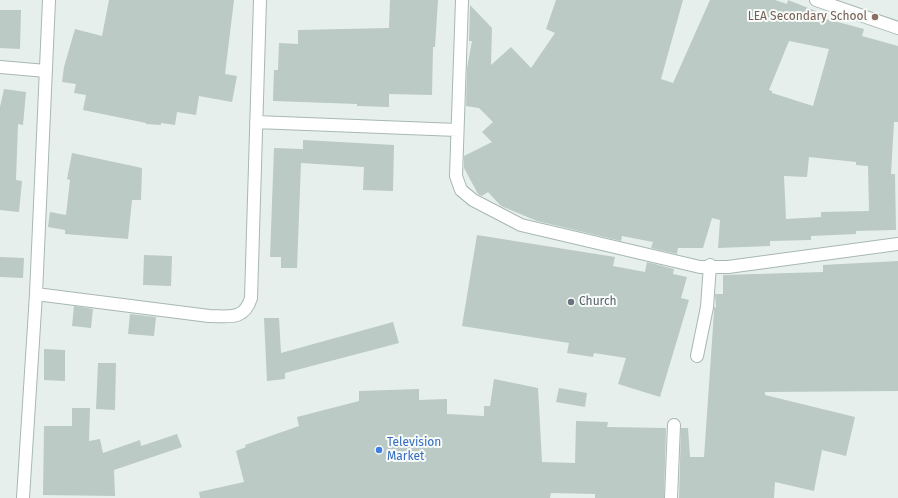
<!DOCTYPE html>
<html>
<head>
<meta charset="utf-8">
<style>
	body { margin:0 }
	canvas { display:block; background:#e6efeb }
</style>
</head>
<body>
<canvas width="898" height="498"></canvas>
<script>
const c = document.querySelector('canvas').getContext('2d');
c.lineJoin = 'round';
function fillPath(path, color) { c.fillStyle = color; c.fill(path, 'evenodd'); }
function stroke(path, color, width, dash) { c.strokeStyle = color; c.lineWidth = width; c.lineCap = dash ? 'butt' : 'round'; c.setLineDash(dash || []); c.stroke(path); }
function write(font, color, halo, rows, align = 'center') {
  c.font = font + ' "Fira Sans",sans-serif'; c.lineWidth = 4; c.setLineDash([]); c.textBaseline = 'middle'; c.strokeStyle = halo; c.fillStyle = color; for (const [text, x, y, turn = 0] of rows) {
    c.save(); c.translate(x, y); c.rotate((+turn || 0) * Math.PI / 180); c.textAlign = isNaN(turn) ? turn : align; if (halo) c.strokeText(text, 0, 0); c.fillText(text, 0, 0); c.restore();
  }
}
fillPath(new Path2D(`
	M109,0H234L225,74L237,76L232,102L199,96L196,115L177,112L175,125L161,123V125L146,124V123L83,110L86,95L74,93L76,84L62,82L64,67L75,29L102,36Z
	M390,0H438L435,47H433L432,95L389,94V107L357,106V104L273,101L274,70H278L279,43L298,44V30L389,28Z
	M556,0H683L661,79L673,83L710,0H775L787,4L788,0L816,11L815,16L864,29L862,36L898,46V122H894L891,174H895L896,230L856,231V234L811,236V240L770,241V246L718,248L720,220L712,218L703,248H678L677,254L651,248L653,242L622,236L621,241L537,221L501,206L488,192L482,196L478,194L464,168V156L492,142L482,132L493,122L479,108L466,106L467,68L472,41H469L470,5L492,28L491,65L511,47L531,68L555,33L546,29ZM789,41L829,49L813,106L772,93V91L769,90ZM809,157L856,162V165L868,166L869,211L821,212V217L786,219L784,176L807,177Z
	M0,10H21L20,49L0,48Z
	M4,89L26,92L23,125L18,124L16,180L22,181L19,212L0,210V107Z
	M303,140L394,145L393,191L363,190L364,167L301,163L297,268H281V257H270L274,148L303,149Z
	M72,153L142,168L141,200H132L128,239L65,234V230L48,227L50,212L66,215L70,180L67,179Z
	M477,235L615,257L613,266L645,272L647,262L674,269L673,274L687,277L681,298L689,300L660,397L618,384L626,358L594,353L593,357L567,353L569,343L462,326Z
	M144,255L172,256L171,286L143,285Z
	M0,257L24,258L23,278L0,277Z
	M898,261V391L765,392V395L855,417L846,456L822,450L814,491L775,482L774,498H679L681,428H688L690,457H704L714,312V307L716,308L715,294H723V275L823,272V265Z
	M74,306L93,309L91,328L72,326Z
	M130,314L156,317L154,336L128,334Z
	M264,318H279L281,353L393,322L399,343L285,373V379L267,381Z
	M44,349L65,350V381L44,380Z
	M98,363H116L115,410L96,409Z
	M494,379L538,388L542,462L575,463L576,421L608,422L607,427L666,428L664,498H595V494L551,493L550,498H200L199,492L244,482L236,451L246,447L245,445L299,426L297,417L359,401V391L419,389V400L447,399V414L484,416V406H490Z
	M559,388L587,393L585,407L556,402Z
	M72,408H90L89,441L100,439L103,453L140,440L141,446L177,434L182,447L114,470L115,496L43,495L44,426H72Z`), '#bbcac4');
const street = new Path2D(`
	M462,0L456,176L461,190L473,200L521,225L700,267H728L898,244
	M816,0L898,28
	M0,67L46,71
	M256,122L457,130
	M36,294L209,316C229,316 244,321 251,298L260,0
	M697,356L707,307L710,265
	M23,498L36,294L49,0
	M671,498L674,425`);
stroke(street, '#a8b8b2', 14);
stroke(street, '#fff', 12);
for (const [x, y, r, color] of [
	[875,17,4,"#8d6e63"],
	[571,302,4,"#6b7280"],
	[379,450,4,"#3f7fe0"]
]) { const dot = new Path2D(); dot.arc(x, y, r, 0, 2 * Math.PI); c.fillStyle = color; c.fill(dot); stroke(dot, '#f7fbf9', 1.5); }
write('12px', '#785e54', '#f7fbf9', [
	["LEA Secondary School",867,17]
], 'right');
write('12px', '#5b616d', '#f7fbf9', [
	["Church",579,302]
], 'left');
write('12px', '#366cbe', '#f7fbf9', [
	["Television",387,443],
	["Market",387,457]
], 'left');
</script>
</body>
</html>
